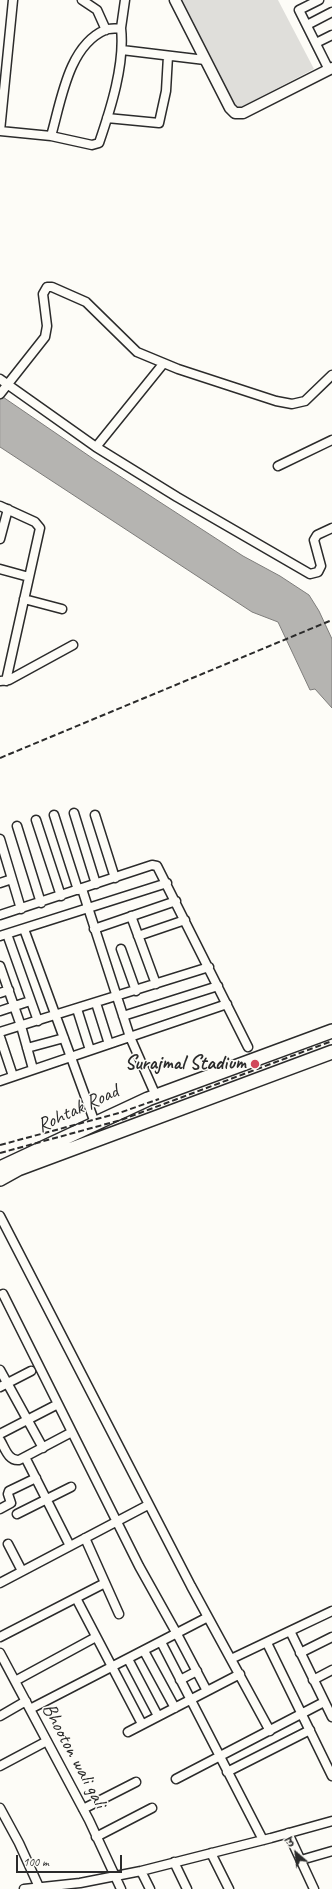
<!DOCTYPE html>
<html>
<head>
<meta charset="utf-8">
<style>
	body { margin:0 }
	#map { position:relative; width:332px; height:1889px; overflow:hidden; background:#fdfcf7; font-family:Caveat,"Playpen Sans Deva",sans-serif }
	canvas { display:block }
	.north { position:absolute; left:276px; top:1833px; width:40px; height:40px; -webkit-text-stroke:3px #fdfcf7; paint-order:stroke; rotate:332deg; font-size:11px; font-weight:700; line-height:16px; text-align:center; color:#2b2b2b }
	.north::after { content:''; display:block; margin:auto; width:14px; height:18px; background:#2b2b2b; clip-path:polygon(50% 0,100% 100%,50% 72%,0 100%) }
	.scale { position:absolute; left:16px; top:1855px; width:106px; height:18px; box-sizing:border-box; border:2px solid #2b2b2b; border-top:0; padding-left:5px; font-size:12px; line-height:14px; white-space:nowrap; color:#2b2b2b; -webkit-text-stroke:3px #fdfcf7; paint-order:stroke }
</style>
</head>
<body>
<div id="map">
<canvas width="332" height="1889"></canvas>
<div class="north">उ</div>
<div class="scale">100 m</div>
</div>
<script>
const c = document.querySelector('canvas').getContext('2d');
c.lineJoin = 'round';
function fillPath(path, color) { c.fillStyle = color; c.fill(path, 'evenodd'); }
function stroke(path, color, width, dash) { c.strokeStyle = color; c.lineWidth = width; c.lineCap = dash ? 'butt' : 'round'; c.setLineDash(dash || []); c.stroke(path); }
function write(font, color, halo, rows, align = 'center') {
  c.font = font + ' Caveat,sans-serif'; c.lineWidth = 3; c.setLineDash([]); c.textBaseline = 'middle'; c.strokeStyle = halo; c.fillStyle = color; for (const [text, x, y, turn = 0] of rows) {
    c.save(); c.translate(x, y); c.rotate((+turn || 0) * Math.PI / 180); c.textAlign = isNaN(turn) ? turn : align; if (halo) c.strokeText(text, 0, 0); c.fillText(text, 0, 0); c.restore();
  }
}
fillPath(new Path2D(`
	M181,0H278L314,69L237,109Z`), '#dfdeda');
const water = new Path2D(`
	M0,395L95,460L243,556L280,576L309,595L319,611L332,639V708L315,689L310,690L278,622L252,612L0,447Z`);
fillPath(water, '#b5b4b1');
stroke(water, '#7e7d7b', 1);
const minor = new Path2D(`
	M82,0L97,10L106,30
	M319,0L299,10L329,70
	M307,25L332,12
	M316,43L332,35
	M122,50L205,60
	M107,118L159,123L166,91L168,56
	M0,131L51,136L92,145L99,143C111,108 125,64 121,28
	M0,131L13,0
	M51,136C61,102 68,46 105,30C109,28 116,29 121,28L125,0
	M0,379L96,447L177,497L310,574L318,572L321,566L314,540L317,535L332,528
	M0,394L45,337L47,326L43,294L47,287H52L86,302L137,352L178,369L276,401L292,404L305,401L332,375
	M96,447L163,364
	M278,466L332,440
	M0,506L35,522L40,528L6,681
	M0,539L8,509
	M0,569L29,577
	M24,599L62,609
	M0,681L9,680L73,645
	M74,813L96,884
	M54,815L78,890
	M95,815L115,878
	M36,820L61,896
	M17,826L41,903
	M0,839L21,909
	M0,883L12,879
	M82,889L130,1037L156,1096
	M0,915L152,865L157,866L248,1047
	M131,916L156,984
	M24,929L95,1123
	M94,929L176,901
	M7,934L38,1021
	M0,936L167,883
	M138,936L185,920
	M121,949L136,991
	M0,966L21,1026L33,1069
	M0,993L9,990
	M96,1003L109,1044
	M77,1009L90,1050
	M0,1011L30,1001
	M123,1016L218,986
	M0,1032L209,967
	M0,1037L13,1076
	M27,1048L64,1038
	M0,1081L227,1004
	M0,1216L191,1586L270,1731
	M3,1294L139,1566L177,1634L207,1691
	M0,1370L43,1448
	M0,1387L31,1371
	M0,1434L58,1404
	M0,1440C5,1448 8,1461 19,1460L72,1432
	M25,1457L70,1546
	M0,1509L11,1503L8,1494L9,1491L36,1478
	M17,1514L71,1487
	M85,1538L119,1614
	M8,1544L22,1571
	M0,1583L148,1505
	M76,1598L142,1724
	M290,1631L332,1717
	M0,1637L105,1583
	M161,1642L263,1840
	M267,1643L332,1776
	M144,1651L175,1708
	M0,1653L89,1820L121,1889
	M300,1653L332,1637
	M128,1659L158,1716
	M231,1659L332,1611
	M180,1680L197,1671
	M313,1680L332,1670
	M15,1681L96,1637
	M30,1709L208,1617
	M0,1716L26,1701
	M128,1732L240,1674
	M0,1766L47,1741
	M227,1772L310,1730
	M176,1779L324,1702
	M0,1808L19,1843L39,1887
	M83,1809L136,1782
	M288,1833L314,1889
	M96,1837L152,1808
	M211,1853L229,1889
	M301,1860L332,1851
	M174,1862L187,1889
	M141,1871L150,1889
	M24,1889L80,1883L141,1871L271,1838L332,1821`);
const tertiary = new Path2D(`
	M175,0L230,108L235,113H243L332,68`);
const trunk = new Path2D(`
	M0,1168L148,1099L332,1031
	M0,1179L18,1169L332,1052`);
stroke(minor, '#2b2b2b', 11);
stroke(tertiary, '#2b2b2b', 13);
stroke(trunk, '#2b2b2b', 16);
stroke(minor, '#fdfcf7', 8);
stroke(tertiary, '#fdfcf7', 10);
stroke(trunk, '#fdfcf7', 13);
stroke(new Path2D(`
	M0,758L332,620
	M0,1145L119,1113L159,1099
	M0,1153L121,1120L332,1041`), '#2b2b2b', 2, [6, 3]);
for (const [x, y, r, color] of [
	[255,1064,5,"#d1495b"]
]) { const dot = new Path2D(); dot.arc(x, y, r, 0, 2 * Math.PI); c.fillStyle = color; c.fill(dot); stroke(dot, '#fdfcf7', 1.5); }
write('bold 20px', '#2b2b2b', '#fdfcf7', [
	["Surajmal Stadium",246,1064]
], 'right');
write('20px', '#2b2b2b', '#fdfcf7', [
	["Rohtak Road",78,1109,-25],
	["Bhooton wali gali",74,1756,62]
]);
</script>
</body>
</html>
